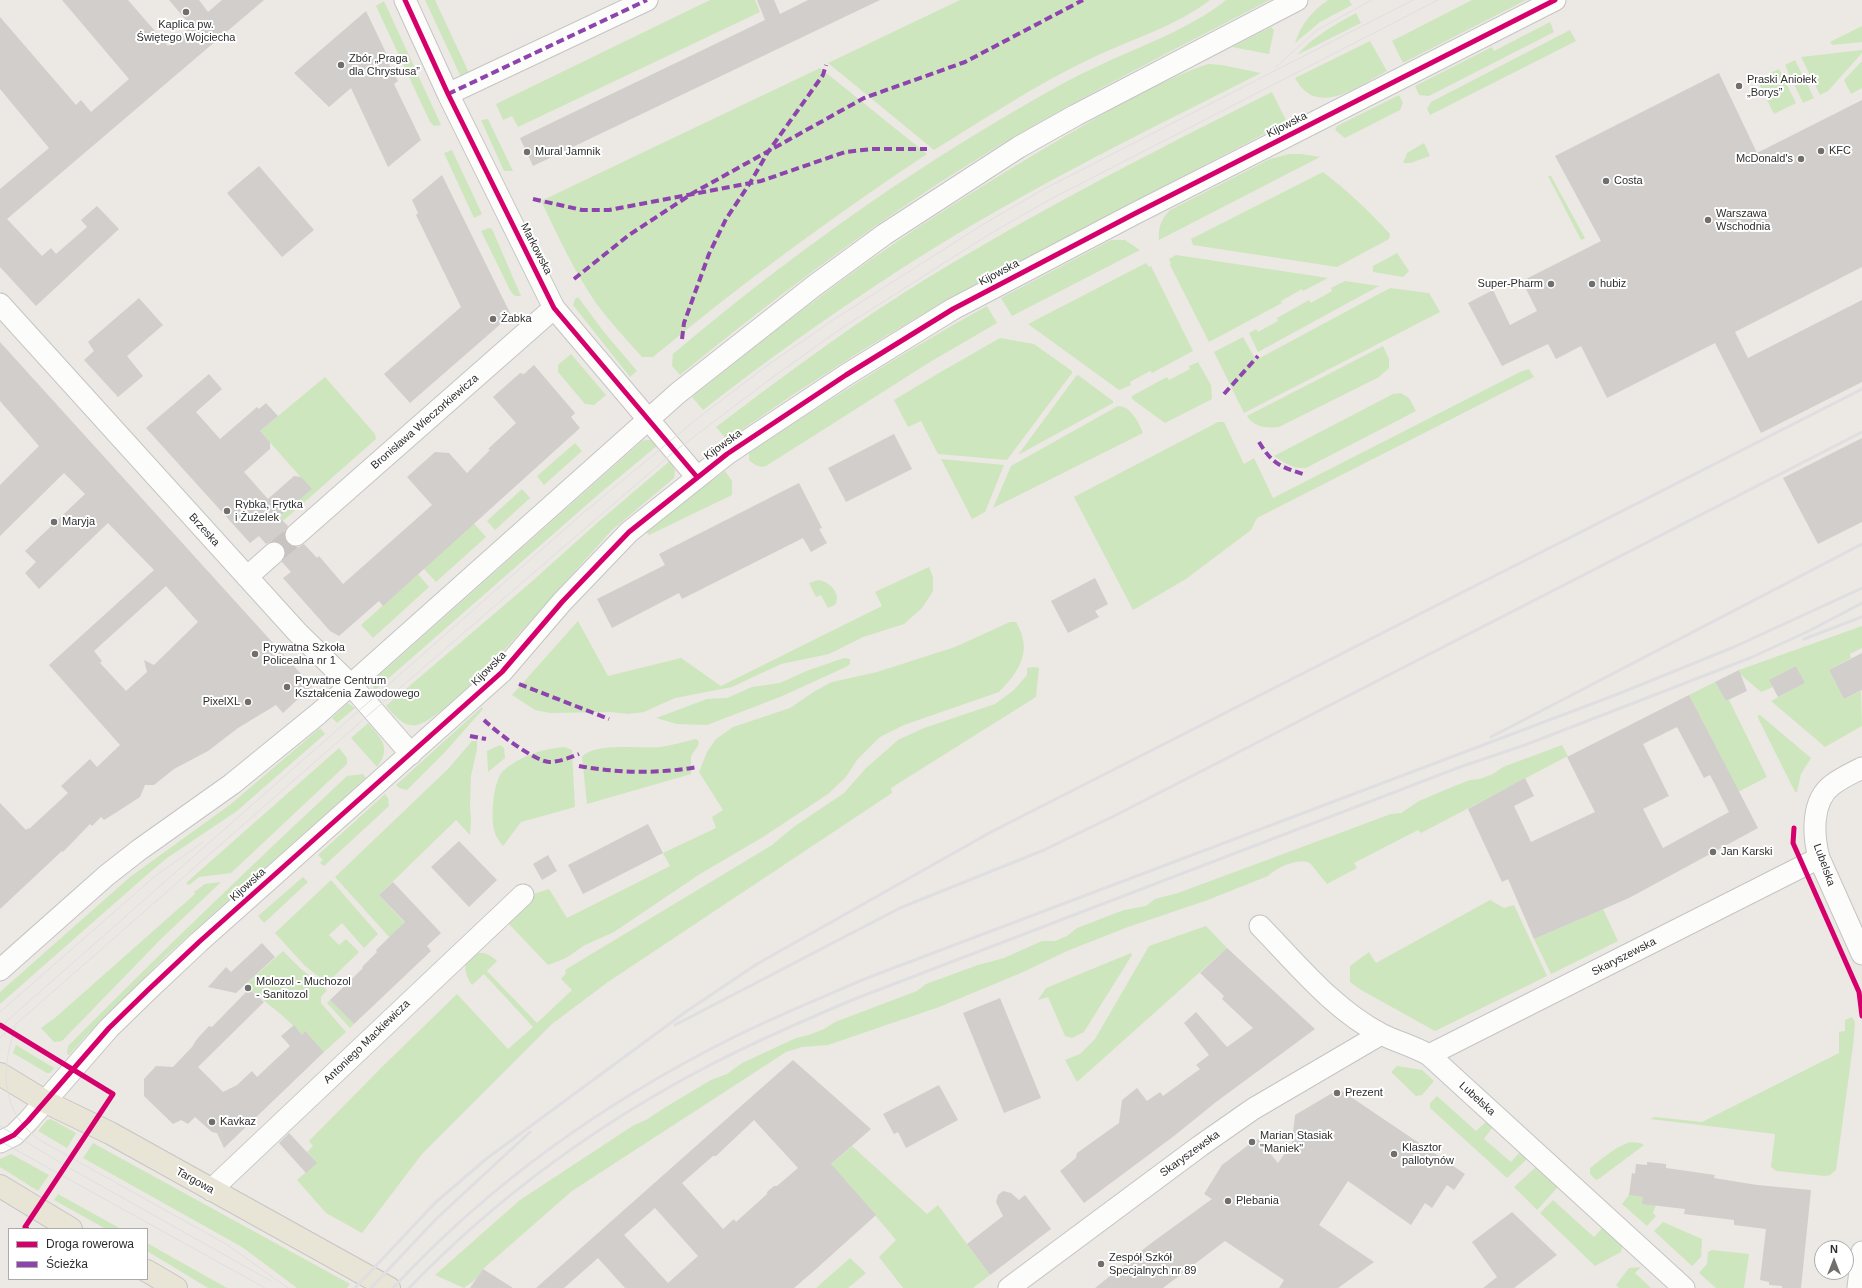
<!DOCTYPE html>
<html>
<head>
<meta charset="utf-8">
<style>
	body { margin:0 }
	#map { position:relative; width:1862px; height:1288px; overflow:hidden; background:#ece8e4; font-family:Arial,sans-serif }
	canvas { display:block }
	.legend { position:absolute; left:8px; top:1228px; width:140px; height:52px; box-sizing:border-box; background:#fff; border:1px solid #ababab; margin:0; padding:5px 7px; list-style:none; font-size:12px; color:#2e2e2e }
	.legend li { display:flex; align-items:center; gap:8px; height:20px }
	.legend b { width:20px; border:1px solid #ababab }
	.north { position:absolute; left:1814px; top:1240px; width:40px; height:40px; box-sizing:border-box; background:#fff; border:1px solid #ababab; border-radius:50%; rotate:0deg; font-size:11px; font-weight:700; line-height:16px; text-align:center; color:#2e2e2e }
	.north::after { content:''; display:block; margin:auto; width:14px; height:18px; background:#706f6e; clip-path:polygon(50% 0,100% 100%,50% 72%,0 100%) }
</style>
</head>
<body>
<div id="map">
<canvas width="1862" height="1288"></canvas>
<ul class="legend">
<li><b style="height:5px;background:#d6006c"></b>Droga rowerowa</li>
<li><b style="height:5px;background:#8e44ad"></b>Ścieżka</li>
</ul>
<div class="north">N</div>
</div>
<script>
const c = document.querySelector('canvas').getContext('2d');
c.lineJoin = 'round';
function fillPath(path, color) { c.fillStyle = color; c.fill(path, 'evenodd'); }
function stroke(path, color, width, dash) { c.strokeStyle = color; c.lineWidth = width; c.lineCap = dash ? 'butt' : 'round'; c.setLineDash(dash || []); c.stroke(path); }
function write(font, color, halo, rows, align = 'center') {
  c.font = font + ' Arial,sans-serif'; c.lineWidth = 4; c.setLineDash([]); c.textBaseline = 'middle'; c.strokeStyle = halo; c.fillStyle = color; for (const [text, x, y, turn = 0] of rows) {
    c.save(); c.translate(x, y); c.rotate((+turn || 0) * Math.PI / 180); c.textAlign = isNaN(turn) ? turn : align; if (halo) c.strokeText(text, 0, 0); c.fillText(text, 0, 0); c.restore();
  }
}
fillPath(new Path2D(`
	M425,0H435L470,75H460Z
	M710,0H755L760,12L518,127L512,116L503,120L496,104Z
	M960,0H1210C1175,27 1131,39 1092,58C1037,84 986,118 934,150L828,63Z
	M1226,0H1270C1179,47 1088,93 1000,145C887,213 782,292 680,375L672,366L673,354C784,260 904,174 1030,102C1051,90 1072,78 1094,68C1139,46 1187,31 1226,0Z
	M1328,0H1349L1352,5L1320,22L1295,43C1301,24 1312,11 1328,0Z
	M1472,0H1526L1403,63L1392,41Z
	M384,1L441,125L434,126L430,122L376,6Z
	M1356,13L1361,23L1297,55C1314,36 1334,25 1356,13Z
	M1550,22L1554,32L1429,96L1419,95L1415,86L1492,47L1494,51Z
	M1862,26V42L1832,45L1830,42Z
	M1271,27L1274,30L1269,54L1232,47Z
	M1570,30L1576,41L1430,115L1427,109L1431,102Z
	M1370,41L1387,71C1358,86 1317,119 1295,78Z
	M1862,50V53L1828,91L1820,95L1801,57Z
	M1795,60L1814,98L1803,103L1785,65Z
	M1862,61V88L1851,94L1844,80Z
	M1208,64L1222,65L1261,73C1150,129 1037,184 931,250C852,299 776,353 703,410L692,397C742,357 792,317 844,279C912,229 984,184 1057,141C1103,114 1158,81 1208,64Z
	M820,68L927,154C832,217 741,284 653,357H642C626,339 610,322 596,303C574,271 558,236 541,201Z
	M1779,69L1796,103L1774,114L1757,80Z
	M1272,92L1287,122L953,296L861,351L791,396L727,440L716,427C777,381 838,335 902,294C1021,219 1146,155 1272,92Z
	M1399,95L1403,103L1400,110L1345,138L1335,130L1337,126Z
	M488,119L513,171H504L481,120Z
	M1424,143L1430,156L1410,163H1403L1407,153Z
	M452,150L482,214L474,218L444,153Z
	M1289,154H1301L1320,157L1159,240C1158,228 1161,219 1170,210L1270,159Z
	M1323,172C1347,190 1369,211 1390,234L1389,239L1337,267L1193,245L1191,239Z
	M1548,176H1551L1585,238L1581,240Z
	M489,228L492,229L521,296H515L511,292L481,231Z
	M1111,240H1125L1140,250L1012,316L1001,298Z
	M1397,253L1409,271L1403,277L1373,272V266Z
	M1176,255L1328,278L1303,291L1302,289L1281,301L1282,303L1209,342L1170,265L1171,264L1169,259Z
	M1146,263L1149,267L1151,266L1193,351L1152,373L1150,371L1130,382L1131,385L1119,390L1028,324Z
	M1345,281L1379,286L1258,352L1249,333L1256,329L1258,332L1278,321L1277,318L1309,300L1311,303L1332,291L1331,288Z
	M1390,288L1429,293L1440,312L1244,413L1214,352L1243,337L1256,360Z
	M578,297L604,332L637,371L630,377L573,305L575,299Z
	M987,306L997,323L930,362L766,466C759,468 755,465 749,460V453C827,401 905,351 987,306Z
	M1000,338L1034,344L1072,371V373L1007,460L938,454L921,421L908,427L894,400L939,373Z
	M1383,346L1389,359V368L1379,377L1279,427C1267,428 1255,428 1247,416Z
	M571,354L606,395L594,405L585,404L558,372V365Z
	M1198,362L1211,385L1212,399L1165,423L1132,399V396L1167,377L1169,380L1190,369L1189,366Z
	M1529,369L1534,377L1257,518L1251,530L1186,579L1133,610L1074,497L1218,422H1224L1244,464L1254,458L1273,498L1520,372Z
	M1078,375L1113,401V403L1018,455L1076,376Z
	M325,377L375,434L376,439L283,521L280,517L311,489L260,431Z
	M1401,393L1409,398L1416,411L1306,468C1293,469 1285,463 1274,456L1393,394Z
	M1118,406C1131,406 1139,423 1143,433L993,508L1011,466Z
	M646,440H651L658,445L599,494L374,691L373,684L376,678L642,441Z
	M575,443L582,451L544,485L537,476Z
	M941,459L1004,465L985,512L972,519Z
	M671,460L675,470L674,478L611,531L500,655C486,669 434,724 416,725C403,727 394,715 386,706L529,584L597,523Z
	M725,471L732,481V495L649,535L646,532L672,509Z
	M522,489L530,498L495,530L487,521Z
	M470,519L486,537L436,582L424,569Z
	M929,567L933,577V591L922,608L904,624L863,637L829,654L781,664L732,687L675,698L644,712L628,714L610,712L550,713L535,710L512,695L578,621L608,676L681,658L721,686L882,606L875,592Z
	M418,574L429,587L373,638L361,625Z
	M818,580C829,581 842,594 835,605L828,608L821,595L816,597L809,583Z
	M1010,622H1016C1033,650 1020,671 999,692L904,725L880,737L857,760L846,777L828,794L763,837L700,874L614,932L585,945L566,958L548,965L507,922L524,909L530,895L549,889L567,918L670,866L663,853L716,828L712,817L723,810L699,772L707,752L716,739L733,727L790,708L815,691L832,682L877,672L955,647Z
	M1862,626V648L1850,654L1851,658L1829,670L1844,699L1861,691L1862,726L1825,747L1771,701L1805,683L1796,666L1770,680L1773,687L1761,692L1740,674L1739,670Z
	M844,658L850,659V664L846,667L780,697L707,725L677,724L656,718L707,699L727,698L752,687L780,683L809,670Z
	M1033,667L1039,668L1036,697L891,788L892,793L608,982L552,1024L422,1154L362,1233L326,1213L297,1180L316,1163L307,1152L313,1146L309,1141L383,1066L457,994L508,1049L533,1027L484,974L472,985C464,973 462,964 473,954C483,951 489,954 497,961L487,971L537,1023L572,990L561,979L566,973L565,970L772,845L795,826L844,793L866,768L898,740L924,728L995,704L1014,690L1027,675V668Z
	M1715,682L1726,701L1729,700L1767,777L1738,792L1689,695Z
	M348,703L355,708L337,723L332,718Z
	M482,707L483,709L445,752L407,790L399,788L396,785Z
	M1758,715H1760L1811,758L1801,774L1797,792H1795L1758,718Z
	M368,723C381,738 392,748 377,767L351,738Z
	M320,728L325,734L237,811L167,858L149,873L0,1004V992L130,877L231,804Z
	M695,739L698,740L699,744L691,756V774L587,804L582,757C595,742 641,749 661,747C672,745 684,742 695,739Z
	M472,741H477V749L471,776L470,807L471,820L470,835L456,820L379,895L407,925L390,938L335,877L449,768Z
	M500,745L504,748L505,758L488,772L487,751Z
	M1562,745L1568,756L1421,833L1418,830L1354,863L1357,868L1327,884L1310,863C1297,858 1277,867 1268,876L1205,901L1128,927L1067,951L1021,973L939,1007L828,1045L802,1047L786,1052L572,1191L483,1269L476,1279L464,1288L435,1275L520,1200L634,1125L646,1120L664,1108L711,1080L727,1074L742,1063L796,1038L809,1035L824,1029L835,1022L917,991L926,984L978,965L1004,958L1042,941H1055L1067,936L1077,928L1124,910L1146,906L1155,899L1178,893L1391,814L1401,813L1419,801L1452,787L1470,780L1480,779L1493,774L1503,767Z
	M565,747L572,750L575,807L521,822L503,846C500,842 496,837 495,833C490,819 493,781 503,771C519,756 545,748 565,747Z
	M339,748L347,758V764L231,873L199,877L189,885L186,883Z
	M363,774L366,778L167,955L85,1037L69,1055L67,1054L68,1046C159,954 252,865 347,776Z
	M385,794L388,798L389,806L324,866L320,863L323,860L318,855Z
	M303,877L308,882L264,923L258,916Z
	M331,880L378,934L364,948L342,923L329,935L339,945L346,939L359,952L327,983L305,966L275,933Z
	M221,882L161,939L62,1041L54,1042L41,1028L56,1017L195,894L194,892L205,884Z
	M1490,900L1504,908L1514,905L1547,976L1435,1031L1361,990L1350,982V966L1369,952L1376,963Z
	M1603,909L1618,941L1551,974L1534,939Z
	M1206,926L1227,948L1077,1082L1065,1060L1080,1054L1095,1039L1149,946Z
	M283,951L300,968L327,990L321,997V1003L346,1032L324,1052L305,1032L302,1035C286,1016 264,1002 245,985Z
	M1131,953L1132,955L1084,1032L1072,1038L1065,1036L1048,997L1038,1000L1046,988Z
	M330,1000L354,1024L350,1028L327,1003Z
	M1852,1017L1855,1022L1853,1046L1836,1170L1830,1175L1825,1176L1776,1171L1771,1167L1775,1134L1650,1119L1655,1117L1702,1122L1839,1053V1032L1845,1031V1020Z
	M16,1045L54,1068L50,1073H47L13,1053Z
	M1397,1066L1422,1070L1434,1081L1422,1095L1416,1096L1391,1072Z
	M1437,1096L1476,1131L1487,1121L1492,1125V1128L1484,1139L1511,1162L1519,1153H1523L1526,1156V1160L1507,1178L1430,1108V1103Z
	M51,1119L76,1133L67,1148L38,1131L47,1120Z
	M1630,1142L1640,1143L1644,1145L1600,1178L1596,1180L1590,1174V1168C1603,1158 1615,1147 1630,1142Z
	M93,1143L350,1284L347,1288H297L242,1247L83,1158Z
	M852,1146L927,1214L938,1205L990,1275L973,1288H903L879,1257L896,1240L847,1182L727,1288H691Z
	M11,1154L49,1175L38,1191L0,1167V1159Z
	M1536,1167L1539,1168L1558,1187L1537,1210L1514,1187Z
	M58,1194L121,1229H106L54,1200Z
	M1629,1195L1643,1197L1656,1205L1653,1213L1656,1216L1647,1226L1622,1204Z
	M1553,1200L1594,1237L1603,1227L1623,1243L1621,1252L1595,1266L1540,1213Z
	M1663,1222L1702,1239L1701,1257L1692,1266L1654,1231Z
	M147,1243L227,1288H208L147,1251Z
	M1712,1250L1749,1254L1744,1288H1716L1699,1273L1707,1264L1708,1252Z
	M850,1258L866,1273L848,1288H816Z
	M1641,1267L1635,1273L1651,1288H1619L1616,1285L1629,1268Z`), '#cee6be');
fillPath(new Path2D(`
	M62,0H128L168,46L191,26L169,0H199L208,12L222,0H264L7,219L42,256L51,248L56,254L87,227L81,220L97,206L119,229L36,306L0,267V189L49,148L0,89V17L76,105L81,100L91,112L129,79Z
	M757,0H774L780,14L808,0H880L533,166L520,138L765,20Z
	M366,11L388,57L386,58L398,81L394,84L421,140L388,167L351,88L329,107L294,73Z
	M1719,73L1757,153L1862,100V267L1735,332L1748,358L1862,300V382L1761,433L1715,343L1607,398L1581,346L1556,359L1548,344L1502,366L1468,303L1493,290L1510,325L1537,311L1522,281L1601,241L1555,156Z
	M259,166L314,230L282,257L227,193Z
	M442,175L511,315L410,403L384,374L461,307L416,215L418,213L412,200Z
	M139,298L163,325L127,356L143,376L118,397L84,360L94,351L88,342Z
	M0,342L312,686L283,713L276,705L238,728L208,751L174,769L154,785H145L140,797L120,810L104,820L101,817L92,826L90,824L63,852L62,851L0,909V803L26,830L28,828L29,829L68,793L61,786L90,759L97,767L120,745L49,665L154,570L108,523L39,589L25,573L36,562L25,551L85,494L64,473L0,536V485L39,446L0,401ZM166,586L198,622L154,665L144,660L147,672L126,691L100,663L102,661L94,651Z
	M534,365L575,413L571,417L580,428L383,606L379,601L339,636L330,631L283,578L291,572L282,562L285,557L286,551L283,545L278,542L272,541L266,544L259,536L250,543L146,428L209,374L222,389L196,412L220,439L257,407L259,409L266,403L278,416L260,431L270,442V449L244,472L268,499L294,476L301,477L312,489L279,517L288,526L285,532L284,538L287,543L293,546L299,547L304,544L317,558L319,556L343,584L432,505L407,477L435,452L449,453L467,473L490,450L488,449L516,423L493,397L520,373L524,374Z
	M894,434L912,469L846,502L828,468Z
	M1862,438V522L1818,544L1783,478Z
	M799,483L822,528L819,529L827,543L811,552L803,538L682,599L679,593L612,628L597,599L665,565L659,554Z
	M1095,578L1108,604L1095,611L1099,617L1068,633L1051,601Z
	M1862,653V690L1844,699L1829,670Z
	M1796,666L1805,683L1778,697L1769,680Z
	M1739,670L1747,691L1726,701L1715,682Z
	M1689,695L1758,828L1629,898L1534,939L1508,879L1502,882L1468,809L1525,778L1534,796L1514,806L1531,842L1595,812L1567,757ZM1677,727L1704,778L1710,775L1729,812L1663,848L1643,809L1669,796L1643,744Z
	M648,824L663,853L583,894L568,865Z
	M459,841L497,880L469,907L431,867Z
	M548,855L557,871L542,880L533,864Z
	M393,882L441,933L427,946L431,951L354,1024L330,1000L363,968L362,967L377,952L376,950L405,922L379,895Z
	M262,943L275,957L236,993L208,987L226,967L231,972Z
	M1227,948L1315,1029L1216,1102L1174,1136L1084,1203L1060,1171L1076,1158L1077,1153L1119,1123L1122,1100L1137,1088L1147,1101L1160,1092L1163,1096L1200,1069L1196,1065L1209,1055L1184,1023L1196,1012L1227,1047L1253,1028L1222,999L1224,996L1200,973Z
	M249,989L264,1002L198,1067L223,1092L237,1085L252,1071L257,1077L290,1046L281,1036L294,1025L302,1035L305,1031L324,1052L224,1148L217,1133L212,1132L195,1117L188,1124L181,1120L173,1124L144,1096V1079L156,1066L173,1067L192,1047L197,1039L209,1026L212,1027Z
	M1000,998L1041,1098L1004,1113L963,1013Z
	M793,1060L871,1129L831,1164L876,1215L815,1270L794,1288H625L598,1258L564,1288H536ZM754,1120L798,1168L777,1186H774L767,1192V1194L736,1222L734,1219L723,1229L682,1183L713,1156H716ZM655,1208L698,1256L668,1283L624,1235Z
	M939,1085L958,1120L906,1148L898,1132L894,1134L883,1114Z
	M1339,1089L1465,1174L1454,1190L1447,1185L1432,1208L1425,1203L1411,1225L1348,1181L1319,1225L1374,1262L1338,1288H1279L1284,1280L1225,1241L1163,1288H1095L1150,1244L1212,1199L1204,1194L1222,1165L1251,1143L1258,1139L1278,1163L1292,1143L1295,1115Z
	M289,1133L317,1163L306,1173L279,1143Z
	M1647,1162L1666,1164V1168L1715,1175L1714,1178L1757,1185L1811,1190L1801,1288H1782V1286L1769,1285V1282L1760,1280L1766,1229L1734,1225V1220L1684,1214L1685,1209L1642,1204L1643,1197L1629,1195L1632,1173L1635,1174L1636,1164L1647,1165Z
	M1003,1191L1011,1193L1019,1200L1025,1195L1051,1229L990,1275L967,1244L1003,1216L996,1202L998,1195Z
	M1512,1212L1557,1255L1514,1288H1483L1497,1277L1472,1242Z
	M483,1269L513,1288H470Z`), '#d1cecb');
stroke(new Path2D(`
	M274,553L296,535`), '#c6c3c0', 21, [21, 10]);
const minor = new Path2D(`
	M405,0L448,94L554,308L697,477
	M448,94L647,0
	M0,304L298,633L351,685L411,754
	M296,535L554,308
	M247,577L274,553
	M1862,768C1852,773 1841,778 1832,785C1811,801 1813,835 1819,858L1862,954
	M1260,926C1297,964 1334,1010 1381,1034C1397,1042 1413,1046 1429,1055L1684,1288
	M0,970L107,875L139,850L232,784L318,714L678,393L814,286L885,234L1019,147L1076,115L1297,0
	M1429,1055L1819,858
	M0,1142L14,1135L28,1121L109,1028L148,990L199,942L502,672L562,602L629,532L727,454L846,375L953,309L1134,214L1555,0
	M211,1190L523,895
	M1009,1288L1200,1146L1253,1109L1381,1034
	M1858,1288L1862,1252`);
const major = new Path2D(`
	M0,1074L46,1102L110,1133L389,1288
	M0,1186L71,1229
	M147,1271L176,1288`);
stroke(minor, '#c5c4c5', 23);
stroke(major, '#c6c5c4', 24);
stroke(minor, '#fcfcfb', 21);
stroke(major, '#e8e4d6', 22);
stroke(new Path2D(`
	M1276,67L1317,30L1372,0
	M0,1012L154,877L203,842
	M16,1026C0,1070 0,1114 43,1142L226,1244L288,1288
	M0,1027L582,514L698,418L765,367L836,318L982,225L1044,189L1413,0
	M0,1038L373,711L675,451L773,377L842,328L988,235L1047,201L1438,0
	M0,1126L66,1166L271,1281
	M0,1141L265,1288`), '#dfdfe1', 1);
stroke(new Path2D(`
	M1804,639L1862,617
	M1491,737L1862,544
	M675,1025L900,908L1044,850L1116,815L1862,432
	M355,1288L435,1203L486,1159L684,1013L757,964L991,832L1862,389
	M371,1288L436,1219L530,1132
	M393,1288C489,1184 608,1100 734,1037C778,1015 823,997 867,978L1618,694L1734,647L1862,588
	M409,1288C496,1198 600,1122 712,1064C758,1040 805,1020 852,1000L1460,767L1525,745L1750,658L1809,631L1862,603`), '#dfdfe1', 3);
stroke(new Path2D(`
	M448,94L647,0
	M533,199L582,210H609L761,181L845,152L872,149H927
	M574,279L629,235L693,193L864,98L965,62L1083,0
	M682,339L684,323L709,254L726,219L750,183L768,152L823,75L826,65
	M1224,394L1258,356
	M1259,442C1273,465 1281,467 1306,475
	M519,684L609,719
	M484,720C495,731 534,761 549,762C559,762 569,758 579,754
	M470,736L486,739
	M579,766C617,773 658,774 697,767`), '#8e44ad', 4, [8, 4]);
stroke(new Path2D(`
	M405,0L448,94L554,308L697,477
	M1794,828L1793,843L1859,992L1862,1016
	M0,1025L113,1094L25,1227L27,1229
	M0,1142L14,1135L28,1121L109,1028L148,990L199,942L502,672L562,602L629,532L727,454L846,375L953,309L1134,214L1555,0`), '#d6006c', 5);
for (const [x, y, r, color] of [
	[186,12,4,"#706f6e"],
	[341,65,4,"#706f6e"],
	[1739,86,4,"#706f6e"],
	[1821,151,4,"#706f6e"],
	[527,152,4,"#706f6e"],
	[1801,159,4,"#706f6e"],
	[1606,181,4,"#706f6e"],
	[1708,220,4,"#706f6e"],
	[1551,284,4,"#706f6e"],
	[1592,284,4,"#706f6e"],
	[493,319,4,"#706f6e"],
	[227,511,4,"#706f6e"],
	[54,522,4,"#706f6e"],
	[255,654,4,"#706f6e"],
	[287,687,4,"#706f6e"],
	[248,702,4,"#706f6e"],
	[1713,852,4,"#706f6e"],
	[248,988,4,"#706f6e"],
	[1337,1093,4,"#706f6e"],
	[212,1122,4,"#706f6e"],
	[1252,1142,4,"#706f6e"],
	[1394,1154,4,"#706f6e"],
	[1228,1201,4,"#706f6e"],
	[1101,1264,4,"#706f6e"]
]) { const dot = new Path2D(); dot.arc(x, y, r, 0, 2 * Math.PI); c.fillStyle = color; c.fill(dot); stroke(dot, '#fff', 1.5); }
write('11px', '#2e2e2e', '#fff', [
	["Kaplica pw.",186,25,"center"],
	["Świętego Wojciecha",186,38,"center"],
	["Zbór „Praga",349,59],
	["dla Chrystusa”",349,72],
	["Praski Aniołek",1747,80],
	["„Borys”",1747,93],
	["KFC",1829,151],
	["Mural Jamnik",535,152],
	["McDonald's",1793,159,"right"],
	["Costa",1614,181],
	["Warszawa",1716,214],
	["Wschodnia",1716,227],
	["Super-Pharm",1543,284,"right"],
	["hubiz",1600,284],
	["Żabka",501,319],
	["Rybka, Frytka",235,505],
	["i Żużelek",235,518],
	["Maryja",62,522],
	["Prywatna Szkoła",263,648],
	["Policealna nr 1",263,661],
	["Prywatne Centrum",295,681],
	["Kształcenia Zawodowego",295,694],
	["PixelXL",240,702,"right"],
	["Jan Karski",1721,852],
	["Molozol - Muchozol",256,982],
	["- Sanitozol",256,995],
	["Prezent",1345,1093],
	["Kavkaz",220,1122],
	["Marian Stasiak",1260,1136],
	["\"Maniek\"",1260,1149],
	["Klasztor",1402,1148],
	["pallotynów",1402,1161],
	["Plebania",1236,1201],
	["Zespół Szkół",1109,1258],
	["Specjalnych nr 89",1109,1271]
], 'left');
write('11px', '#2e2e2e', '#fff', [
	["Kijowska",1287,125,-27],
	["Markowska",536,249,63],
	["Kijowska",999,273,-28],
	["Bronisława Wieczorkiewicza",425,422,-41],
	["Kijowska",723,445,-36],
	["Brzeska",204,530,48],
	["Kijowska",489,669,-45],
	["Lubelska",1824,865,70],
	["Kijowska",248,885,-42],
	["Skaryszewska",1624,957,-27],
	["Antoniego Mackiewicza",367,1042,-44],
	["Lubelska",1477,1099,42],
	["Skaryszewska",1190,1154,-36],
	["Targowa",195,1181,29]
]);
</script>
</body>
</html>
